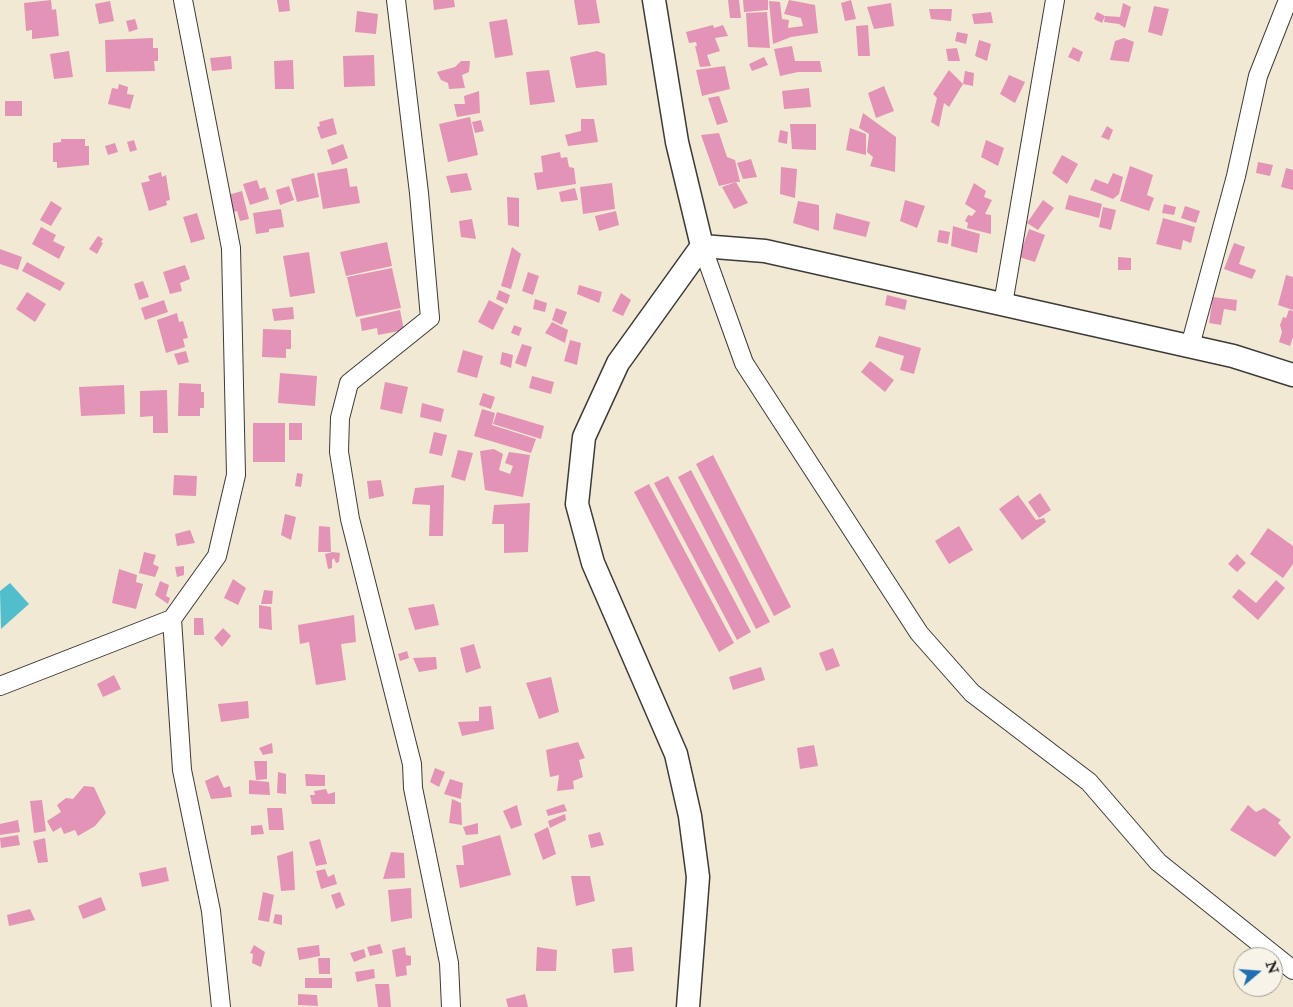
<!DOCTYPE html>
<html>
<head>
<meta charset="utf-8">
<style>
	body { margin:0 }
	#map { position:relative; width:1293px; height:1007px; overflow:hidden; background:#f2e9d4; font-family:"IM FELL Double Pica",serif }
	canvas { display:block }
	.north { position:absolute; left:1233px; top:947px; width:50px; height:50px; box-sizing:border-box; background:#f7f3e8; border:1px solid #9f9d96; border-radius:50%; rotate:72deg; font-size:14px; font-weight:700; line-height:20px; text-align:center; color:#1c1c1c }
	.north::after { content:''; display:block; margin:auto; width:18px; height:22px; background:#1f6fb2; clip-path:polygon(50% 0,100% 100%,50% 72%,0 100%) }
</style>
</head>
<body>
<div id="map">
<canvas width="1293" height="1007"></canvas>
<div class="north">N</div>
</div>
<script>
const c = document.querySelector('canvas').getContext('2d');
c.lineJoin = 'round';
function fillPath(path, color) { c.fillStyle = color; c.fill(path, 'evenodd'); }
function stroke(path, color, width, dash) { c.strokeStyle = color; c.lineWidth = width; c.lineCap = dash ? 'butt' : 'round'; c.setLineDash(dash || []); c.stroke(path); }
fillPath(new Path2D(`
	M10,583L29,604L1,629L0,591Z`), '#52becc');
fillPath(new Path2D(`
	M51,0L52,10L56,9L59,36L32,39V30L26,31L24,3Z
	M277,0H289L290,11L279,12Z
	M433,0H454L455,7L434,10Z
	M574,0H596L600,23L578,25Z
	M728,0H739L741,18H730Z
	M743,0H768V10L744,12Z
	M789,0L815,5L818,33L791,37L773,44L769,1L780,2L782,19L789,20L788,28L803,26L801,18L784,14Z
	M851,0L856,19L845,21L841,3Z
	M110,1L114,21L99,24L95,4Z
	M891,3L894,26L874,29L867,7Z
	M1123,3L1131,7L1125,28L1119,24L1104,22L1105,16L1120,17Z
	M1154,6L1169,9L1162,36L1148,32Z
	M929,9H952L951,21L931,19Z
	M357,11L378,14L376,34L355,32Z
	M767,12L770,48L748,47L746,13Z
	M991,12L993,23L974,24L972,14Z
	M1097,12L1105,16L1102,23L1094,19Z
	M135,19L138,29L129,32L126,21Z
	M507,19L513,55L495,58L489,22Z
	M713,25L714,28L723,25L728,36L715,38L720,51L707,55L711,66L700,67L695,46H697L696,42L689,43L686,32Z
	M868,25L870,56H858L856,26Z
	M957,32L968,34L966,44L955,41Z
	M153,38V48H158V61H154L155,71L106,72L105,40Z
	M1124,38L1134,42L1129,62L1110,60L1115,41Z
	M979,40L991,44L987,61L975,56Z
	M792,46L795,61H820L822,72H798L780,76L774,49Z
	M1073,47L1083,52L1079,62L1068,57Z
	M957,48L960,61H948L946,49Z
	M69,51L73,77L54,79L50,54Z
	M597,51L605,54L607,85L576,88L570,57Z
	M374,55L375,86L344,87L343,56Z
	M231,56L232,69L212,71L210,58Z
	M764,57L768,65L752,71L749,64Z
	M293,60L294,89H275L274,61Z
	M461,61H470L469,72L462,75L465,88L449,89L448,83L441,80L437,72L455,67Z
	M725,66L730,89L702,96L696,70Z
	M549,70L555,102L530,105L526,72Z
	M949,70L963,84L965,71L974,73L973,86L963,84L949,107L944,103L939,127L931,122L937,98L933,94Z
	M1009,75L1025,82L1015,103L1000,94Z
	M119,84L128,87L127,94L134,95L130,109L108,104L112,88L118,89Z
	M884,86L894,111L876,118L868,93Z
	M809,88L811,107L784,109L782,91Z
	M479,91L480,113L457,117L454,104H465L464,96Z
	M719,96L728,122L717,125L708,98Z
	M5,101H22V116H5Z
	M863,113L896,137L895,172L870,166L873,157L867,152L869,134L859,128Z
	M470,117L478,155L448,162L439,124Z
	M333,118L337,134L321,139L317,127L320,126L319,122Z
	M581,119H594L598,142L568,146L565,135L581,131Z
	M481,120L484,131L475,133L472,122Z
	M790,124H816V150L792,149Z
	M1107,126L1113,130L1109,140L1101,137Z
	M850,128L866,134V155L846,150Z
	M780,130L788,132L787,144L778,142Z
	M719,133L727,157L735,160L740,182H736L748,203L734,209L722,187L736,182L719,186L701,135Z
	M61,139H85V146H89V165L57,168V162H53V143L61,142Z
	M134,140L137,150L130,152L127,142Z
	M986,140L1004,148L998,166L981,157Z
	M115,143L118,152L108,155L105,146Z
	M343,144L348,158L332,165L327,150Z
	M560,152L561,158L567,157L569,167L574,168L576,184L537,190L534,173L543,172L541,156Z
	M1062,155L1078,164L1067,184L1052,173Z
	M751,159L757,177L743,179L737,163Z
	M1258,162L1273,165L1270,176L1256,173Z
	M1130,166L1153,175L1147,195L1154,198L1149,211L1120,201Z
	M781,167L797,169L795,198L780,194Z
	M347,168L350,187L357,186L360,203L323,209L317,173Z
	M1286,168L1293,170V190L1281,187Z
	M161,172L162,177L166,175L170,200L166,201L167,205L149,211L141,183L150,181L148,176Z
	M314,173L319,197L297,202L291,179Z
	M467,173L472,190L451,193L446,176Z
	M1113,173L1123,177L1119,194L1113,199L1090,190L1095,179L1108,184Z
	M257,180L260,189L265,187L269,199L250,205L243,184Z
	M612,183L615,209L583,214L580,187Z
	M974,183L986,191L984,197L992,200L985,214L991,215V234L967,228L968,223L965,221L968,215L972,216L976,211L965,204Z
	M289,186L294,200L280,205L276,190Z
	M575,188L578,200L561,202L559,192Z
	M242,191L249,219L240,221L237,211L233,212L228,195Z
	M1069,195L1102,204L1099,218L1065,209Z
	M507,197L519,198V227L508,225Z
	M905,200L925,206L917,228L900,221Z
	M1043,200L1054,208L1038,230L1027,223Z
	M51,201L62,208L51,226L40,220Z
	M798,201L819,205V231L793,223Z
	M1164,204L1176,207L1174,215L1162,213Z
	M1185,206L1200,211L1196,223L1181,218Z
	M1103,207L1116,210L1111,230L1099,227Z
	M281,209L284,227L269,229V232L256,234L253,213Z
	M616,211L619,225L599,231L595,216Z
	M197,213L205,239L191,243L183,217Z
	M836,213L870,222L866,237L833,229Z
	M1163,218L1195,227L1191,243L1183,240L1181,250L1156,244Z
	M472,219L476,239L461,237L459,221Z
	M953,226L980,234L977,253L951,246Z
	M41,227L56,235L53,241L65,247L59,259L32,244Z
	M1029,229L1045,235L1035,262L1019,257Z
	M939,230L950,232L948,244L937,242Z
	M98,236L103,239L101,242L103,243L97,254L89,249Z
	M387,242L392,266L346,276L340,252Z
	M1234,243L1245,247L1239,264L1256,270L1252,279L1224,269Z
	M512,247L521,254L511,289L501,286Z
	M0,249L22,257L18,270L0,264Z
	M309,252L315,293L290,297L283,256Z
	M1118,257L1131,258V270H1118Z
	M27,262L65,283L60,291L22,271Z
	M185,265L190,279L180,283L182,291L170,294L163,272Z
	M392,268L401,308L356,317L347,277Z
	M528,272L539,276L533,295L522,291Z
	M1286,275L1293,277V310L1278,305Z
	M143,281L149,297L139,300L134,284Z
	M579,285L602,292L599,303L577,294Z
	M499,290L510,295L507,304L496,299Z
	M27,292L46,304L35,322L16,309Z
	M621,293L631,300L623,316L612,311Z
	M887,295L907,300L905,310L885,305Z
	M1213,297L1237,300L1236,311L1224,309L1221,325L1209,323Z
	M535,299L547,303L545,312L533,309Z
	M164,300L168,312L145,320L141,308Z
	M489,300L504,308L493,330L478,322Z
	M293,307L294,319L274,321L272,309Z
	M556,308L567,312L562,325L552,320Z
	M400,310L404,330L378,335L377,328L362,331L360,319Z
	M1289,310L1293,311V337L1290,346L1279,342L1282,332L1280,325L1283,317L1286,318Z
	M177,313L179,322L183,321L188,338L183,339L185,347L166,353L157,320Z
	M552,322L568,330L565,343L545,333Z
	M514,325L522,328L519,336L511,333Z
	M263,329L291,330V349H286V358L262,357Z
	M879,336L921,348L914,374L900,370L904,356L875,347Z
	M570,340L581,343L577,365L564,361Z
	M522,344L532,347L526,367L515,363Z
	M463,350L483,356L477,378L457,372Z
	M186,351L189,362L178,365L174,354Z
	M502,352L513,355L511,368L500,364Z
	M870,361L894,380L885,392L861,372Z
	M280,373L317,376L315,406L278,403Z
	M532,376L554,382L551,394L529,388Z
	M385,382L408,387L402,414L380,409Z
	M179,383L201,384V392H204V408H200V416H178Z
	M124,385L125,414L81,416L79,387Z
	M167,390L168,433H153V416L140,417V391Z
	M483,393L495,397L491,409L479,405Z
	M422,403L444,409L441,422L420,417Z
	M482,409L495,413L492,425L536,439L531,453L474,436Z
	M497,412L544,426L541,439L493,424Z
	M253,423H285V462H253Z
	M289,423H302V440H289Z
	M434,432L447,435L442,456L429,453Z
	M494,449L503,454L499,470L510,474L513,466L505,463L509,452L530,455L523,497L485,490L480,451Z
	M458,450L473,453L465,481L451,477Z
	M713,455L791,607L774,616L696,464Z
	M691,470L770,622L756,629L678,477Z
	M297,473L303,474L301,487L295,486Z
	M174,475L197,476L196,496L173,495Z
	M668,476L751,632L737,640L654,483Z
	M381,480L384,496L369,499L367,481Z
	M649,484L734,643L719,652L634,492Z
	M444,485L443,536H429L430,505L412,504L415,488Z
	M1040,493L1051,510L1039,518L1028,502Z
	M1018,495L1036,520L1044,518L1046,522L1022,540L999,509Z
	M530,503L528,552L504,553V524H492L494,505Z
	M285,514L296,517L291,540L281,535Z
	M319,526L330,527L331,552H318Z
	M959,526L973,550L949,564L935,541Z
	M1268,528L1293,546V564L1283,578L1250,554Z
	M190,530L195,543L177,546L175,534Z
	M144,552L156,555L153,564L159,567L155,577L139,573Z
	M333,552L340,553L339,562L336,563L334,558L332,560V568L328,569L325,554Z
	M1237,554L1246,563L1237,572L1228,564Z
	M184,566V575L177,577L175,567Z
	M119,569L137,575L136,582L143,584L136,609L112,603Z
	M233,579L246,588L238,605L224,598Z
	M1276,580L1285,588L1258,620L1232,597L1239,589L1256,603Z
	M160,581L169,585L166,596L170,598L168,604L155,595Z
	M264,590L273,591L272,604H261Z
	M434,604L439,625L415,630L408,608Z
	M259,605L271,607L272,630L259,628Z
	M354,615L356,642L341,644L346,680L316,685L309,642L300,644L298,625Z
	M194,618H203L204,635H194Z
	M223,628L231,636L222,647L214,638Z
	M474,644L481,668L466,673L460,648Z
	M833,648L840,666L826,671L819,653Z
	M407,651L409,658L400,661L398,654Z
	M436,657L437,669L419,672L413,658Z
	M761,667L765,680L733,690L729,677Z
	M114,675L121,689L103,697L97,684Z
	M551,677L559,712L539,719L526,683Z
	M248,701L249,718L221,722L218,704Z
	M491,706L494,729L462,736L458,722L479,721V707Z
	M578,742L585,758L579,760L583,777L573,781L574,789L557,791L559,775L550,777L546,750Z
	M272,743L273,753L263,755L259,748Z
	M814,745L818,766L800,769L797,748Z
	M254,761H267V779L256,780Z
	M435,768L445,772L439,787L430,782Z
	M278,772L286,774V794L277,793Z
	M305,774L325,775V786H306Z
	M218,775L224,788L230,786L232,797L211,799L205,781Z
	M450,779L463,783L461,799L444,794Z
	M249,780L269,782L270,795L249,794Z
	M84,786L94,787L106,813L95,826L78,836L75,830L64,834L61,827L53,832L47,821L61,812L57,805L66,798L73,799Z
	M326,789L328,794L335,792V804H312L310,795H315L314,791Z
	M452,799L461,803L462,825L449,823Z
	M42,800L46,831L34,833L30,801Z
	M564,804L567,811L548,816L546,810Z
	M517,805L522,825L511,829L503,811Z
	M1248,805L1256,812L1264,808L1281,820L1278,823L1291,837L1275,857L1230,830Z
	M267,808H282L284,830H269Z
	M565,814L566,820L550,828L548,821Z
	M18,820L20,832L0,835V824Z
	M478,823V834L466,835L463,827Z
	M262,825L264,834L251,835V826Z
	M548,827L556,854L543,860L534,834Z
	M600,832L604,845L591,848L588,835Z
	M18,835L20,845L1,848L0,838Z
	M500,835L511,875L460,888L456,865H464L462,846Z
	M45,838L48,862L38,863L33,841Z
	M320,839L327,864L316,866L309,842Z
	M293,851L295,890L281,891L277,856Z
	M391,852L404,853L405,878L383,879Z
	M166,867L169,881L142,887L139,873Z
	M325,869L328,877L334,874L337,884L321,889L316,871Z
	M571,876H590L595,901L576,906Z
	M411,888L412,918L391,922L388,890Z
	M263,892L274,895L269,922L258,920Z
	M340,892L345,905L336,909L331,895Z
	M101,897L106,910L83,919L78,906Z
	M30,909L35,920L9,926L7,915Z
	M275,914L282,915V925L273,923Z
	M380,944L383,953L370,956L367,947Z
	M254,945L265,952L261,967L252,963L253,954L250,953Z
	M319,945L320,956L299,960L297,948Z
	M405,947L406,955L411,956V965L406,966L407,975L396,977L392,950Z
	M537,947L557,950L556,971H536Z
	M632,947L634,971L614,973L612,949Z
	M364,949L366,957L354,962L350,953Z
	M318,958H330V974H319Z
	M374,969L375,978L357,982L355,972Z
	M305,978H332V988H305Z
	M375,984H389L391,1007H378Z
	M298,994L317,995L318,1006L298,1005Z
	M525,994L528,1007H508L506,999Z`), '#e293b6');
const minor = new Path2D(`
	M183,0L231,248L236,475L217,556L172,619L182,770L211,911L221,1007
	M396,0L419,193L430,318L349,383L340,418L339,452L350,519L412,764L413,788L449,963L451,1007
	M702,246L744,363L919,633L972,693L1089,782L1158,862L1293,970
	M1003,304L1055,0
	M1190,346L1236,176L1258,76L1288,0
	M0,686L172,619`);
const tertiary = new Path2D(`
	M654,0L677,142L702,246L765,251L1233,356L1293,375
	M688,1007L698,877L690,816L676,754L593,563L577,504L584,437L618,363L702,246`);
stroke(minor, '#3c3b38', 20);
stroke(tertiary, '#3c3b38', 25);
stroke(minor, '#fff', 18);
stroke(tertiary, '#fff', 22);
</script>
</body>
</html>
